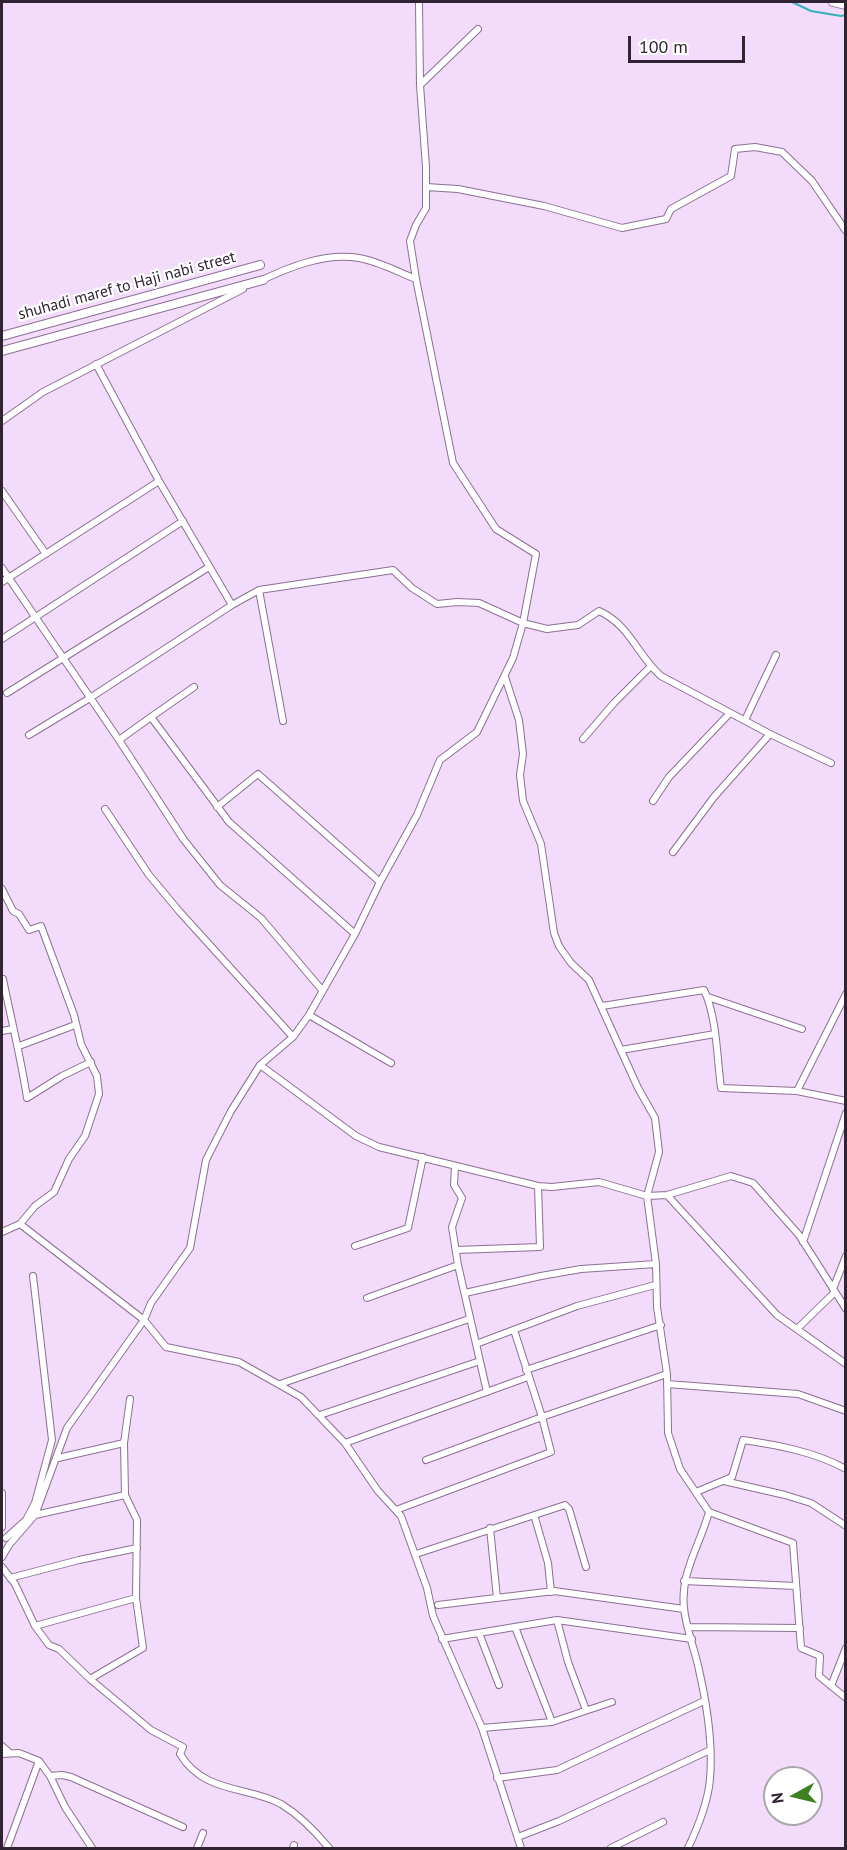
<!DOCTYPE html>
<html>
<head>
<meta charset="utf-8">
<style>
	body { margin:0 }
	#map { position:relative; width:847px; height:1850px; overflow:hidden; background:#f3dbfb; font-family:"PT Sans",sans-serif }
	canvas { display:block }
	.frame { position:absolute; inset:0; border:3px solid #302433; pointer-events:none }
	.north { position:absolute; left:763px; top:1766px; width:60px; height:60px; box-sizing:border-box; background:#fff; border:2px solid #aca7ad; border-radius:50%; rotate:262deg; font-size:16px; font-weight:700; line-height:24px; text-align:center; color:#302433 }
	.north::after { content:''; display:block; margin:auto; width:21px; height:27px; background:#3f8022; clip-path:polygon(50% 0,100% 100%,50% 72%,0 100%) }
	.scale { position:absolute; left:628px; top:36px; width:117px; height:27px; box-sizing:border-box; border:3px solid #302433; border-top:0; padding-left:8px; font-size:18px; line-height:21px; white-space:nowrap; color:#302433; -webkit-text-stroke:4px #fff; paint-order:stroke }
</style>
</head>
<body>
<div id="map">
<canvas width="847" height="1850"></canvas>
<div class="frame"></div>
<div class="north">N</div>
<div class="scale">100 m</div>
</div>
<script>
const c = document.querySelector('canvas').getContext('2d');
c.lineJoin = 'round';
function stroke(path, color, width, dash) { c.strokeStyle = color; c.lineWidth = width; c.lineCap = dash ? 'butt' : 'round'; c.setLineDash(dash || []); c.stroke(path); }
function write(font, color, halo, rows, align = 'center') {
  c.font = font + ' "PT Sans",sans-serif'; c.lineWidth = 4.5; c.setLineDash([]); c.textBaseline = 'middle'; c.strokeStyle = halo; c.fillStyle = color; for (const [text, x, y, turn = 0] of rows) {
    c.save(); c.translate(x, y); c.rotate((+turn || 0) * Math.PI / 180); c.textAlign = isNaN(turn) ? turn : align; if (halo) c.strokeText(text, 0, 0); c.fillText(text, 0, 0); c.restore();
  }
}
stroke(new Path2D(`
	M792,2L811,11L841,16L846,15`), '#33b3b6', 2);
const street = new Path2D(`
	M420,85L478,29
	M426,187L458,189L544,206L622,228L666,219L671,209L731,176L735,149L755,147L782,152L812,181L846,231
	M260,281C289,267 326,252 359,258C378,261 398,272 416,279
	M96,364L159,481L232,605
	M2,421L43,392L243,289
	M2,491L46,554
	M2,568L119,740L184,840L220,885L261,918L322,990
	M2,582L159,481
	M259,590L283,721
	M2,639L183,521
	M505,677L519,720L523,754L520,775L523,801L541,844L554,933L559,946L571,963L589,980L638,1088L655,1118L659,1152L647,1196L656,1264L657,1307L667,1374L668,1433L680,1469L709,1512C700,1545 680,1573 684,1608C686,1629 695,1650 699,1670C707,1705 713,1744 710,1779C708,1803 698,1827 688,1848
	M7,693L209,567
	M151,717L194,687
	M745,720L776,655
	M29,735L90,698L232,605L259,590L393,570L412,588L437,604L457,602L479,603L523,623L547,629L578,625L599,611C630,625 637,655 661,676L770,734L831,763
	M583,739L614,703L650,667
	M119,740L151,717L229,822L355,934
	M653,801L669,777L730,713
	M217,807L258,774L380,882
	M105,809L149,875L179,911L293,1037
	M673,852L714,797L770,734
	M2,889L13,911L19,914L29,930L41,926L74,1015L81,1044L97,1076L99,1094L85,1136L69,1159L54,1192L35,1206L20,1224L2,1232
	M3,979C11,1019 21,1058 27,1098L62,1076L91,1062
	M708,997L802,1029
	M602,1006L704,990C717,1017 717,1059 721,1088L797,1091L846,1101
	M309,1015L391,1063
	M2,1031L13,1029
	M19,1046L75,1025
	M621,1050L715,1034
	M260,1065L356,1136L379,1147L538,1186L552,1187L599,1182L647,1196L667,1195L731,1176L753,1183L799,1235L846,1309
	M797,1091L846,994
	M455,1166L454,1185L462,1198L452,1227L458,1265L487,1392
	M667,1195L777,1315L846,1364
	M20,1224L144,1320L166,1347L239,1362L301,1397L345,1443L378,1491L401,1516L427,1588L433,1616L482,1728L521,1848
	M803,1242L846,1113
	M355,1246L408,1228L423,1157
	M456,1250L540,1247L538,1186
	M833,1289L846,1256
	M465,1293L541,1276L581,1269L656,1264
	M367,1298L458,1265
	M797,1329L835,1292
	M476,1344L577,1306L655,1285
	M526,1370L661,1325
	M280,1384L469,1319
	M667,1384L798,1394L846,1411
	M320,1415L480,1361
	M345,1443L528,1377
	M58,1458L124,1443
	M426,1460L542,1417L667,1374
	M724,1481L785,1495L811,1503L846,1526
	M696,1492L732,1477L743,1440C778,1445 815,1452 846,1469
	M2,1493V1527
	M396,1510L551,1452L542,1417L514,1330
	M709,1512L793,1543L801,1648L820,1656L819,1676L846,1698
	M35,1515L125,1495
	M535,1518L548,1563L551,1592
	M490,1528L497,1598
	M6,1538L26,1520L35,1503L52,1440L33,1276
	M416,1554L565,1505L569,1509L586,1567
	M2,1557L9,1545L35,1515L67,1428L144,1320L151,1303L190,1248L206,1160L231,1111L260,1065L293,1037L309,1015L355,934L380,882L417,815L440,760L477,732L513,658L523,623L536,554L496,529L453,463L416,279L410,241L416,225L426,208V167L420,85L419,2
	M2,1567L15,1584L35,1626L49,1645L59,1649L90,1679L151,1730L183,1747L180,1754C204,1794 248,1786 281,1804C299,1815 316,1832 329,1848
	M10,1578L79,1560L137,1548
	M684,1581L796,1586
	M438,1605L554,1591L684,1609
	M557,1620L568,1662L586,1710
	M35,1626L136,1598
	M515,1627L552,1722
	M689,1627L800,1628
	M479,1633L499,1685
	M442,1639L557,1620L692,1639
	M90,1679L143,1648L136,1598L137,1520L125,1495L124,1443L130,1399
	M831,1686L846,1648
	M482,1728L552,1722L612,1702
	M2,1746L10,1753
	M2,1754L19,1753L39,1761L50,1776L65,1807L92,1848
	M50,1776L62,1775L71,1777L183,1827
	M497,1778L557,1770L704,1701
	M518,1837L559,1821L710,1750
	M7,1848L39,1761
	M197,1848L203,1833
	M293,1848L294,1845
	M611,1848L663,1822`);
const secondary = new Path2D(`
	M833,2L846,5
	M2,336L260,265
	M2,351L263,280`);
stroke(street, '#8b7094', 8);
stroke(secondary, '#8b7094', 10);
stroke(street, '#fff', 6);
stroke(secondary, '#fff', 8);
write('16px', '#302433', '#fff', [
	["shuhadi maref to Haji nabi street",127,286,-15]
]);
</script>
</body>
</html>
